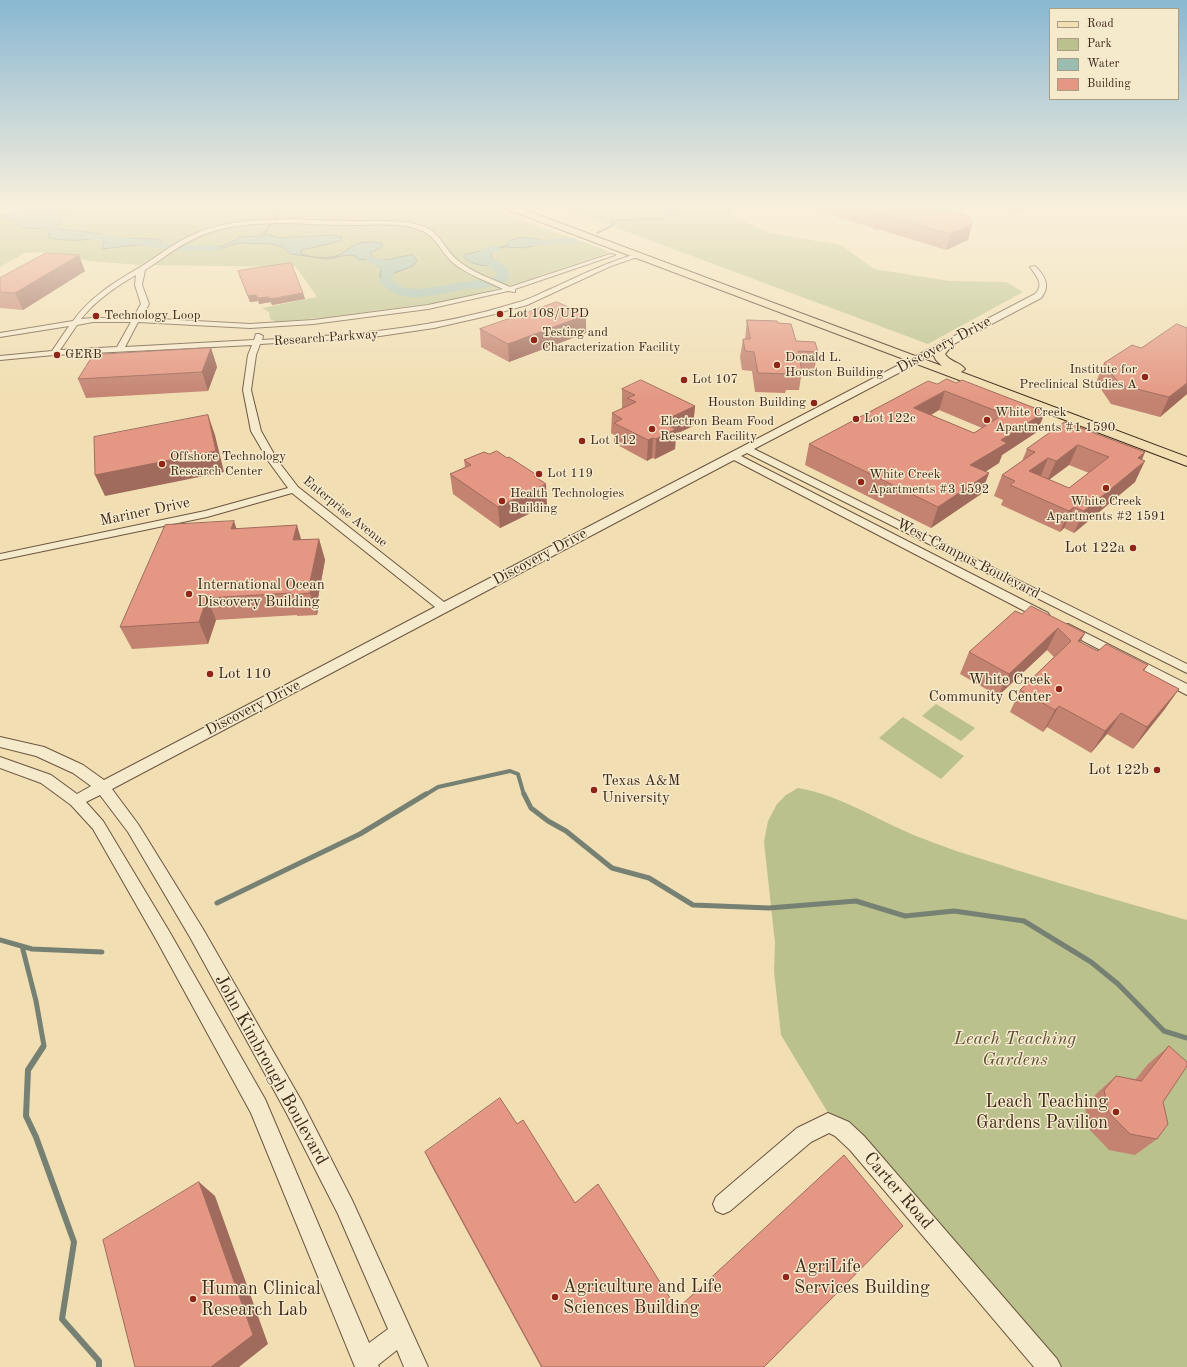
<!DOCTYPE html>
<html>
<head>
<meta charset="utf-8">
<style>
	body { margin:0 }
	#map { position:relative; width:1187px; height:1367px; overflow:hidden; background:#f1deb2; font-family:"Old Standard TT",serif }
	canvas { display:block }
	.legend { position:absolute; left:1049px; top:8px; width:130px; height:92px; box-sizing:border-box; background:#f6eacd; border:1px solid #ac9c85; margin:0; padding:5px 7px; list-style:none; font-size:12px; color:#3e281a }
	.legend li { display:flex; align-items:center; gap:8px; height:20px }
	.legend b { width:20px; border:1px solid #ac9c85 }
</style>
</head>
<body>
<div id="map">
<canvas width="1187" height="1367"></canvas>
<ul class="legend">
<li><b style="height:5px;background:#f1deb2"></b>Road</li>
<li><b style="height:11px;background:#bac18c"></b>Park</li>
<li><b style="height:11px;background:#9bbcb0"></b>Water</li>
<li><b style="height:11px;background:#e49883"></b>Building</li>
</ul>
</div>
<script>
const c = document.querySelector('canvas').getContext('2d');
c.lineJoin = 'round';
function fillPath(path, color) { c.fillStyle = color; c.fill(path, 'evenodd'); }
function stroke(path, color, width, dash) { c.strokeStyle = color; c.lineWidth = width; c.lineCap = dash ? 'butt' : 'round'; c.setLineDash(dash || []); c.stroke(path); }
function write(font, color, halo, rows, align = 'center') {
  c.font = font + ' "Old Standard TT",serif'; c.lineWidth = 3; c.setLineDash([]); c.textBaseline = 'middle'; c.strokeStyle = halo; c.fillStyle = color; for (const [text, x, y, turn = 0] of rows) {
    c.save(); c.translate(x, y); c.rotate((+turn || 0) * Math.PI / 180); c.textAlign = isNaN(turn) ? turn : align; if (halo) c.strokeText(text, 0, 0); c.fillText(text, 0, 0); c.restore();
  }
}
fillPath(new Path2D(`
	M43,208H487L606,250L608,253L518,283L449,301L327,317L277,322L270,319L269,312L262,308L317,297L296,267L139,265L90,261L44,252L25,253L0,267V214Z
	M563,208H734L732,215L769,233L841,245L874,269L949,281L1006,282L1023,292L928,344Z
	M936,704L975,728L961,741L922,716Z
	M903,717L964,756L941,779L879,738Z
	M798,788C844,796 881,823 924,839C953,851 983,859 1013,869C1071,887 1129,904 1187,920V1367H1061L860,1133L833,1121L781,1035L774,971L775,943L764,842L768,821L777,804L786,795Z`), '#bac18c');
const water = new Path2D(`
	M50,208H73L76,209C67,215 55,206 42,215L63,217L56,227L59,229L102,234C93,243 61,240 49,238L48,235L51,231L49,229L20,228L17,222L0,217Z
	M261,233L279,238L331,235L342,237L341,240L337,242L302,250L300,253C310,258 329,259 339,255C344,252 348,249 353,246C361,241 374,241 383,244L382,247L370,253C378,267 400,255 413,255L417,261L413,266L394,273L386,281L382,280L380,277L381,268L368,260L358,259L355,256L347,255L328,259L291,254L283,247L272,244L240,243L216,250H180L183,247H218L228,244L240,237L259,236Z
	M523,237L562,243H546L524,248L505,247L496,249L490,256L498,263C487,269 473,264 464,258V256L467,254L508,245L507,243L511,240Z
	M116,238L159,239L163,243L158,246L136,245L102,249L104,241Z`);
fillPath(water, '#9bbcb0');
stroke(water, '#768174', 1);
stroke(new Path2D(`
	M276,218L277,215
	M597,233L614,225L612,222L618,220L662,219L668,211H674L675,208
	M262,237L271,224`), '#768174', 2);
stroke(new Path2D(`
	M425,795L438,787L510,771L518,774L524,795`), '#768174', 4);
stroke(new Path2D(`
	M524,794L531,808L548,821L566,831L612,868L649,878L693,905L769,908L856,901L905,916L954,911L1024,921L1091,962L1118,984L1164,1031L1187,1038
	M217,903L360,834L426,794
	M0,940L32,949L102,952
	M22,946L36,1001L44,1046L43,1048`), '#768174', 5);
stroke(new Path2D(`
	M43,1047L28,1070L26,1116L36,1137L74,1242L62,1319L99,1361V1367`), '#768174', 6);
fillPath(new Path2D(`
	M65,230L182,245H214L218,246L220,248L218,250L214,251H182L61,235L60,233L61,231Z
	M573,238L579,241L577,243L531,246L525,243L531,240Z
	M494,246L498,247L500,249L498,251L492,253L488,256L504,265L510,273L506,281C499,283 491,287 483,288C476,289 470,288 464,289C438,294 399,308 380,281L382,271L380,267L367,261L365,259L367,257H375L389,262L394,271L392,280L397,285L405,288L421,289L465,282L482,280L497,276V272L483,263L476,255L484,248Z`), '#9bbcb0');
const street = new Path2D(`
	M290,219C311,220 332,221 354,221C377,222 408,218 429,229C441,236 446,250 456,259C471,272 492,279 510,287L610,254L615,255L515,289V292L508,291L428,309L313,324L250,328L138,322L125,347L254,340L256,334H259L263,336L262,340C350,335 434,329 519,302C531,299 542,292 553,288C581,275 610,261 640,253L643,255L611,266L527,305L491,315L434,328L373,337L260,344L256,355L251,390L261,431L278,461L298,487L444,602L1035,294C1045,285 1036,275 1030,267L1035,266C1045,276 1051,286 1041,298L754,449L1187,664V673L747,453L741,456L1048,613L1050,616L1048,619H1040L734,460L112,789L138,824L203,929L301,1100L352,1200L428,1367H404L397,1350L378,1365L379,1367H355L251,1113L157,941L93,829L71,805L41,783L0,768V757L51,775L77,794L91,786L73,773L36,756L0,747V737L44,747L83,765L104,780L435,607L292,493L207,517L0,560V554L205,511L288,488L269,462L251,431L243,390L248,355L252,345L54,355L0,360V356L52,351L69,326L0,337V333L73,321C91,296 115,282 142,266C157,257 171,245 188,237C219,221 255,220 290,219ZM290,223C311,224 332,225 353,225C375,225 402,222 423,231C436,237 441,252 452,262C466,274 486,281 503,289L428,305L313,320L250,324L141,318L149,304L142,285L145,270C161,260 176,247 194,239C223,224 257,223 290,223ZM136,275L135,285L141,304L133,318H93L81,319C96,300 115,287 136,275ZM93,322H131L117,347L60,350L77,325ZM100,795L128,832L191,939L287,1114L338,1214L388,1329L369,1343L265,1099L169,931L103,821L86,802Z
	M1068,624L1187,684V695L1064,631L1062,628L1064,625Z
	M828,1113L849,1122L864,1136L1057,1359L1061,1367H1034L850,1150L835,1136L829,1133L811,1142L730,1211L723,1214L716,1211L713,1204L716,1197L797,1128Z`);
const primary = new Path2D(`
	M508,208H520L942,366L936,360L933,354L944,340H952L954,343L945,354C950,362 960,362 965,369L961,372L1187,457V466L509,210Z`);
stroke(street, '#6b5640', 2);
stroke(primary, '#3e281a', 2);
fillPath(street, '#f6eacd');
fillPath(primary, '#f1deb2');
fillPath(new Path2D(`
	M805,208H915L972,224L968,240L946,250L878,229V231L868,226Z
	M996,208H1028L1017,213Z
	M85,271L23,310L0,308V278Z
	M238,271L303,293L305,299L272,305L271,302L259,304L258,301L250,302L240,277Z
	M586,315V333L509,362L481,347L480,329Z
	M747,320L778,323L796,341L818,352L814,371L802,370L799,390H786L785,393L755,392L752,371L742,370L740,357L743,339H745Z
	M1187,328V394L1160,417L1111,404L1096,382L1104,363L1141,348Z
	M211,348L217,367L208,391L86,398L78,379Z
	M956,383L1045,412L1037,432L1002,455L999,463L985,472L989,473L981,494L931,528L805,465L809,444L937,384ZM939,410L982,428L974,433L931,415Z
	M622,389L695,406L693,426L676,434L675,449L655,459L652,458L647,461L614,443V435L611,433L612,413L622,409Z
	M1065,422L1145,452L1142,460L1135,482L1074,533L1064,528L1060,532L1001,505L1003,500L994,496L1002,475L1022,461L1027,449ZM1069,465L1089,473L1069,488L1049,480Z
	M489,454L537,475V479L547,505L500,528L453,494L450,474L465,467L464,460Z
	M237,528L301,540L319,539L325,560L318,598L319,603L317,615L297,616V615L216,620L208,644L132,649L120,627Z
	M1022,614L1085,633L1080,642L1098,651L1148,665L1144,671L1179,689L1164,710L1133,749L1107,734L1091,753L1047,727L1043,732L1010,712L1020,690L1054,657L1047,650L998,696L960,674L969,652Z
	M1169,1046L1163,1102L1157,1139L1135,1155L1109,1150L1089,1129L1085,1107L1097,1093L1116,1076L1135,1080L1148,1064Z
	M517,1124L575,1203L677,1309L764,1367H541L431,1165L425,1152Z`), '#c48371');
fillPath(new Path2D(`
	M1019,208H1028L1017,213Z
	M972,224L968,240L946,250L950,234Z
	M79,255L85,271L23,310L15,293Z
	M303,293L305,299L272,305L270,299Z
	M256,295L258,301L250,302L248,296Z
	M269,297L271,302L259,304L258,298Z
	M586,315V333L509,362L508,344Z
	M211,348L217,367L208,391L202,372Z
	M1187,383V394L1160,417L1169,397Z
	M945,391L939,410L909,428L914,408Z
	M695,406L693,426L676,434L675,449L655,459L656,439L665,420Z
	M1045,412L1037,432L1002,455L999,463L963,486L970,465L1001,440Z
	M208,415L215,435L224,472L105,496L95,475Z
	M653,438L652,458L647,461L648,440Z
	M1078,445L1069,465L1047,481L1056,461Z
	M1145,452L1138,467L1145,461L1135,482L1074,533L1084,511L1138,458Z
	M1048,458L1040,478L1029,471Z
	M989,473L981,494L931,528L938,507Z
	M537,475L538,488L546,484L547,505L500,528L498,507L534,476Z
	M1074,507L1064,528L1060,532L1069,511Z
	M234,521L241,542L231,529Z
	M297,525L303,546L293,540Z
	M319,539L325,560L318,598L319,603L317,615L310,593V582Z
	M207,598L216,620L208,644L199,622Z
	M1058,628L1047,650L998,696L1009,674Z
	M1085,633L1073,655L1078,641Z
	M1179,689L1164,710L1133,749L1147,727Z
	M1059,706L1047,727L1043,732L1055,710Z
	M1121,713L1107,734L1091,753L1105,731Z
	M199,1182L215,1196L268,1344L239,1367H211Z`), '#a06a5c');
const building = new Path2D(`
	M860,208H915L962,213L970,218L972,224L950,234L881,214V215L871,211Z
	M46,253L79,255L15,293L0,292V278Z
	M291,263L303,293L270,299L269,297L258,298L256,295L248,296L238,271Z
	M557,302L586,315L508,344L480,329Z
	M747,320L777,321L778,323L791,324L796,341L815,342L818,352L798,351L802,371H788L789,374L758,373L754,352L745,351L743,339H750Z
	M1177,324L1187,328V383L1169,397L1120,385L1104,363L1132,345L1141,348Z
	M211,348L202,372L78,379L93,355Z
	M947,379L956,383L962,380L1045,412L1001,440L1007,443L970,465L989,473L938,507L809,444L928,381L937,384ZM945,391L1004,414L974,433L914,408Z
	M641,380L695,406L665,420L673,424L669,426L676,429L656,439L653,438L648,440L614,423L622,419L612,413L636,402L627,398L635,395L622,389Z
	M208,415L216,451L95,475L94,437Z
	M1065,422L1145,452L1138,458L1145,461L1084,511L1074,507L1069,511L1010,485L1015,481L1002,475L1035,452L1027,449ZM1078,445L1109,457L1069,488L1029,471L1048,458L1056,461Z
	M497,451L507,458L509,457L537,475L534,476L546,484L498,507L450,474L471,465L464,460L484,452L489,454Z
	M234,521L231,529L297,525L293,540L319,539L310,582L313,581L310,593L290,595L291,593L207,598L199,622L120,627L165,525Z
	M1031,606L1085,633L1078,641L1098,651L1106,644L1148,665L1143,670L1179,689L1147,727L1121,713L1105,731L1059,706L1055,710L1020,690L1071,641L1058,628L1009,674L969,652L1015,611L1022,614Z
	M1169,1046L1187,1062V1066L1163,1102L1168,1124L1157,1139L1130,1134L1109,1113L1104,1090L1116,1076L1141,1081Z
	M500,1098L517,1124L523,1120L575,1203L598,1184L677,1309L844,1155L903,1226L764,1367H542L425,1152Z
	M199,1182L253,1335L211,1367H135L103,1240Z`);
fillPath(building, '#e49883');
stroke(building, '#a06a5c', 1);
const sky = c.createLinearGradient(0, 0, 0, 399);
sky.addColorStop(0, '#89b7d2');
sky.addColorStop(0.52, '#f9f0dc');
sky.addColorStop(1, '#f9f0dc00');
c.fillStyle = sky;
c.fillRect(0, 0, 1187, 399);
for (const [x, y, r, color] of [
	[500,314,4,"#8f2418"],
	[96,316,4,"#8f2418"],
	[534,340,4,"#8f2418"],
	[57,355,4,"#8f2418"],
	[777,365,4,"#8f2418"],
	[1145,377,4,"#8f2418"],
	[684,380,4,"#8f2418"],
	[814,403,4,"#8f2418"],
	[856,419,4,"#8f2418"],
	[987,420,4,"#8f2418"],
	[652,429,4,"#8f2418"],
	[582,441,4,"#8f2418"],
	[162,464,4,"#8f2418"],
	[539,474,4,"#8f2418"],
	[861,482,4,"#8f2418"],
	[1106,488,4,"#8f2418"],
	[502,501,4,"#8f2418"],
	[1133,548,4,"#8f2418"],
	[189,594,4,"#8f2418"],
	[210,674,4,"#8f2418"],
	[1059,689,4,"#8f2418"],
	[1157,770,4,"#8f2418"],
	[594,790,4,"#8f2418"],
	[1116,1112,4,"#8f2418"],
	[786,1277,4,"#8f2418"],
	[555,1297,4,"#8f2418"],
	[193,1299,4,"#8f2418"]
]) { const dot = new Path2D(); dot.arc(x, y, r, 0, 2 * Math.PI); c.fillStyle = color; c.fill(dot); stroke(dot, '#f6eacd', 1.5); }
write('13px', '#3e281a', '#f6eacd', [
	["Lot 108/UPD",508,314],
	["Technology Loop",104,316],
	["Testing and",542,333],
	["Characterization Facility",542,348],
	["GERB",65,355],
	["Donald L.",785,358],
	["Houston Building",785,373],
	["Institute for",1137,370,"right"],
	["Preclinical Studies A",1137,385,"right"],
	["Lot 107",692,380],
	["Houston Building",806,403,"right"],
	["White Creek",995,413],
	["Apartments #1 1590",995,428],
	["Lot 122c",864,419],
	["Electron Beam Food",660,422],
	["Research Facility",660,437],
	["Lot 112",590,441],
	["Offshore Technology",170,457],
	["Research Center",170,472],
	["Lot 119",547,474],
	["White Creek",869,475],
	["Apartments #3 1592",869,490],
	["Health Technologies",510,494],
	["Building",510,509],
	["White Creek",1106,502,"center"],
	["Apartments #2 1591",1106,517,"center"]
], 'left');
write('13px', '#3e281a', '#f6eacd', [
	["Research Parkway",326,338,-4],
	["Enterprise Avenue",345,512,39]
]);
write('15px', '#3e281a', '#f6eacd', [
	["Discovery Drive",944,345,-28],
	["Mariner Drive",145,512,-12],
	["Discovery Drive",540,557,-28],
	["West Campus Boulevard",968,559,27],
	["Discovery Drive",253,708,-27]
]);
write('15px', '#3e281a', '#f6eacd', [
	["Lot 122a",1125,548],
	["International Ocean",197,585,"left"],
	["Discovery Building",197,602,"left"],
	["Lot 110",218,674,"left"],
	["White Creek",1051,680],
	["Community Center",1051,697],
	["Lot 122b",1149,770],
	["Texas A&M",602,781,"left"],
	["University",602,798,"left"]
], 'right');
write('italic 18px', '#5d4e36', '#f6eacd', [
	["Leach Teaching",1015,1039],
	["Gardens",1015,1060]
]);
write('18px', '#3e281a', '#f6eacd', [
	["John Kimbrough Boulevard",271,1070,61],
	["Carter Road",898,1191,49]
]);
write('18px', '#3e281a', '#f6eacd', [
	["Leach Teaching",1108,1102,"right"],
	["Gardens Pavilion",1108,1123,"right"],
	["AgriLife",794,1267],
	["Services Building",794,1288],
	["Agriculture and Life",563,1287],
	["Sciences Building",563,1308],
	["Human Clinical",201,1289],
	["Research Lab",201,1310]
], 'left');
</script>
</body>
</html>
